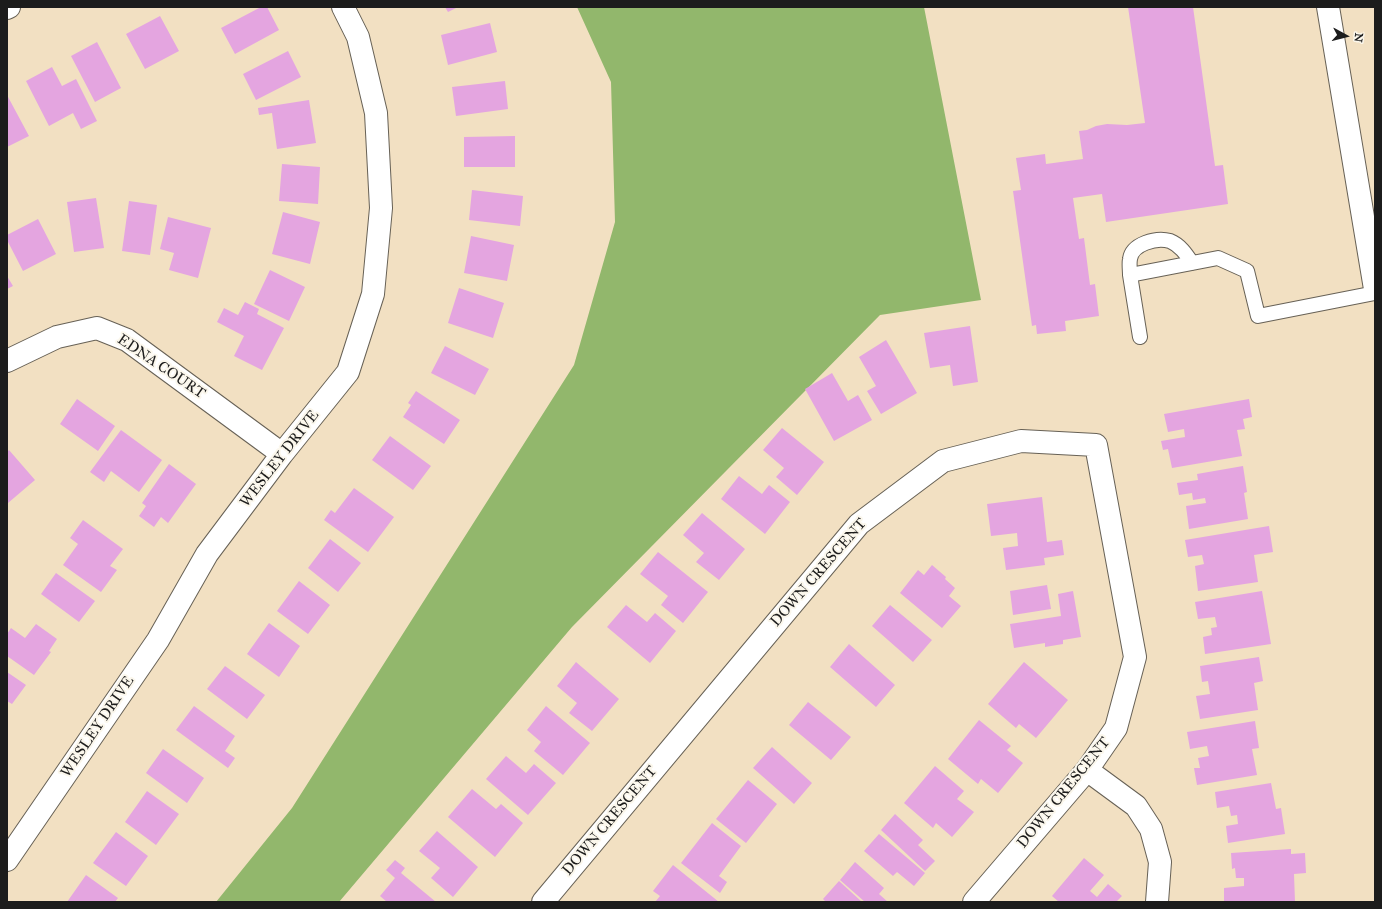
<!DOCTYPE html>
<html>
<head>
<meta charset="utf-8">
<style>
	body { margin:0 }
	#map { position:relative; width:1382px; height:909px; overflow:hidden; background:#f2e0c2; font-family:"IM FELL Great Primer",serif }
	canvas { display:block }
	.frame { position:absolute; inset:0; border:8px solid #1c1c1c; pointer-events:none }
	.north { position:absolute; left:1326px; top:16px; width:40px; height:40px; -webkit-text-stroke:3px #fbf7ec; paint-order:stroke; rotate:97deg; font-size:11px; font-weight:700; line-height:16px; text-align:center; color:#1c1c1c }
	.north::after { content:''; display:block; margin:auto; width:14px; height:18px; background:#1c1c1c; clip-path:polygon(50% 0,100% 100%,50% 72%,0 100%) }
</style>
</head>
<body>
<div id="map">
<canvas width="1382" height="909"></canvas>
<div class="frame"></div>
<div class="north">N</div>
</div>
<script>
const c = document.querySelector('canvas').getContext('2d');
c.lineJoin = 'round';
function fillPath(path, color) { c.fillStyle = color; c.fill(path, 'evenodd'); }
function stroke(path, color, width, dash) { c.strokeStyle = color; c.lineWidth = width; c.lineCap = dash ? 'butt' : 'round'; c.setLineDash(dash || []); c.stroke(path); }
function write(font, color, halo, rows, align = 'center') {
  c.font = font + ' "IM FELL Great Primer",serif'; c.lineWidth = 4; c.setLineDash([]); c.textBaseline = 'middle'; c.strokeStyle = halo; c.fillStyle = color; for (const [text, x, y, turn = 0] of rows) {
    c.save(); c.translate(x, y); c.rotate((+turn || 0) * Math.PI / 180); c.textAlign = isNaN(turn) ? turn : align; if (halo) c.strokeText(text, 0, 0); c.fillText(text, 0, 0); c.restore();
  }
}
fillPath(new Path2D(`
	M577,7H924L981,300L880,315L572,627L339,902H216L292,808L574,365L615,222L611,82Z`), '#92b76c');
fillPath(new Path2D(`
	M261,7H267L279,30L235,54L221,28Z
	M445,7H458L448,12Z
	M1128,7H1193L1215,166L1223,165L1228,204L1106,222L1102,194L1073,198L1079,239L1084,238L1090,285L1095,284L1099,316L1065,321L1066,331L1037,334L1036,325L1032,326L1013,191L1021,190L1016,158L1045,154L1046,164L1083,159L1079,131L1087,130L1096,126L1107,124L1127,125L1145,123Z
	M160,16L179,51L145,69L126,34Z
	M490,23L497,52L448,65L441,35Z
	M97,42L121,88L95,102L71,56Z
	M288,51L301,77L256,100L243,74Z
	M52,67L62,86L76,79L97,121L81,129L73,113L49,126L26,81Z
	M505,81L508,109L456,116L452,87Z
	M7,95L29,136L7,147Z
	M309,100L316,143L277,149L272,113L259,115L258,108Z
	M515,136V167H464V137Z
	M282,164L320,167L318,204L279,201Z
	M472,190L523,196L520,226L469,220Z
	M96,198L104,248L74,252L67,202Z
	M129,201L157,205L150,255L122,251Z
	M283,212L320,222L310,264L272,254Z
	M168,217L211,228L198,278L169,270L174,253L160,249Z
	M38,219L56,254L23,271L7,240V235Z
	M471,236L514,245L507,281L464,273Z
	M270,270L305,287L289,321L254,304Z
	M7,276L13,286L7,289Z
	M459,288L504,303L493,338L448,323Z
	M245,302L259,309L257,314L284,328L262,370L234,356L244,336L217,322L224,308L238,315Z
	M970,326L978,382L953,386L950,365L930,368L924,333Z
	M886,340L917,393L881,414L867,391L876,386L859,357Z
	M445,346L489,369L475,395L431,373Z
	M832,373L848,401L858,395L872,420L834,441L805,389Z
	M416,391L460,420L444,444L403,417L411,405L408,403Z
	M77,399L115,426L98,451L60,424Z
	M1249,399L1252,417L1243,419L1245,429L1237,430L1242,456L1172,468L1168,449L1163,450L1161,441L1185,437L1184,429L1168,432L1164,414Z
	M782,428L824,462L797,495L776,477L784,468L763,450Z
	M121,430L162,460L139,492L111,471L104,482L90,472Z
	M390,436L431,466L413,490L372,460Z
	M9,450L35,480L8,503L7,501V452Z
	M169,464L196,484L168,523L161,517L154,527L139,516L146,506L142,503Z
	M1243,466L1247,492L1244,493L1248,519L1189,529L1186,506L1206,503L1205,498L1193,500L1192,493L1179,495L1177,483L1198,480L1197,474Z
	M739,476L762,494L769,485L790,502L765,534L721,499Z
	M354,488L394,517L368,552L324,520L331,510L335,513Z
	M1042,497L1047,542L1062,540L1064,555L1044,558L1045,565L1006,570L1003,548L1018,546L1017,533L991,536L987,504Z
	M702,513L745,549L719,580L696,562L704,553L683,535Z
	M83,520L123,549L110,566L117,570L101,592L63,565L78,544L70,538Z
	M1269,526L1273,552L1254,555L1258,582L1198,591L1195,566L1204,564L1202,555L1188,557L1185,540Z
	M330,539L361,563L338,592L308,568Z
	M658,552L708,592L683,623L661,605L668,596L640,574Z
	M932,565L946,577L945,579L955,588L949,596L961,606L942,628L900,593L918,570L924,575Z
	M56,573L95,601L79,622L41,594Z
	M299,581L330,605L308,634L277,611Z
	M1047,585L1051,609L1013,615L1010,591Z
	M1073,591L1081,637L1063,640V644L1045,647V643L1014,648L1010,624L1061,616L1058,594Z
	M1262,591L1271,644L1205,654L1203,637L1212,635L1211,628L1217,627L1215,617L1198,619L1195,602Z
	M626,605L647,622L655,613L676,631L650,663L607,627Z
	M890,605L932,640L913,662L872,626Z
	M269,623L300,646L279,677L247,654Z
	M36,624L57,639L49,651L51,652L34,675L7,656V634L11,628L25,638Z
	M849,644L895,685L876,707L830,667Z
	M1259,657L1263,681L1254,683L1258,710L1200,719L1196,696L1210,694L1208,681L1202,682L1200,666Z
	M576,662L619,699L592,731L569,713L577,703L557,686Z
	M1024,662L1068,700L1036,738L1019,724L1016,728L988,704Z
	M225,666L265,695L247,719L207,689Z
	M7,672L26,685L12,704L7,701Z
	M808,702L851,737L831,760L789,725Z
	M194,706L235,736L225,751L235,758L228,768L176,730Z
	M546,706L590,743L563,775L534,751L541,742L527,730Z
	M979,720L1011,746L1007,750L1023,763L998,793L981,779L978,784L948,759Z
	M1255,721L1259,748L1252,749L1257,775L1197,785L1194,768H1200L1198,758L1209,756L1207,746L1190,749L1187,732Z
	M772,747L812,783L794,804L753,768Z
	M163,749L204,778L187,803L146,773Z
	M506,756L526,773L534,764L556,783L528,815L486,779Z
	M935,766L964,791L957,799L974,812L952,837L936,823L933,828L904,803Z
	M748,780L777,804L746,843L716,819Z
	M1271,783L1276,809L1281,808L1285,834L1228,843L1226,826L1238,824L1237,815L1231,816L1229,806L1217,808L1215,792Z
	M472,789L496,809L501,804L523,823L495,857L448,817Z
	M147,791L179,814L156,845L125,822Z
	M895,814L923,840L918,845L935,861L925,871L881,830Z
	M712,823L741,846L719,876L727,882L720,893L681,863Z
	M437,831L478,867L453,897L431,878L440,868L419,851Z
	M116,832L148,856L126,886L93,863Z
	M879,834L925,873L914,886L897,872L893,876L864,851Z
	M1291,849V854L1305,853L1306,873L1294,874L1295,902H1224V888L1244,886V878H1236L1235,868L1232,869L1231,853Z
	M1084,858L1104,875L1090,891L1097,897L1108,884L1122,896L1116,902H1059L1052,896Z
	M395,860L405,868L401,873L436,902H387L380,896L395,878L386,870Z
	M855,862L884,888L879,894L888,902H865L840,880Z
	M673,865L719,902H655L660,896L653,891Z
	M86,875L118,898L115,902H67Z
	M839,881L862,902H826L823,899Z`), '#e4a5e0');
const service = new Path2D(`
	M1130,275C1130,270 1129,264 1130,259C1132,244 1156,237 1170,241C1180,245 1186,254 1192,263
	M1140,337L1130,275L1218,258L1247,271L1258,316L1375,293`);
const minor = new Path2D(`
	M7,8L9,7
	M7,361L57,337L97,328L127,340L282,454
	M1087,770L1136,806L1151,829L1160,862L1157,902
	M7,860L158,640L207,554L282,454L348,372L373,294L381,208L376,113L358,37L343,7
	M543,902L859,524L943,461L1021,441L1096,445L1135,657L1116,728L1087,770L974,902`);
const secondary = new Path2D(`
	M1328,7L1375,289`);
stroke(service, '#676156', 16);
stroke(minor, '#676156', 24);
stroke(secondary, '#676156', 24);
stroke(service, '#fff', 14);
stroke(minor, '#fff', 22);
stroke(secondary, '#fff', 22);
write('15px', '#1c1c1c', '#fbf7ec', [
	["EDNA COURT",161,367,34],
	["WESLEY DRIVE",280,459,-52],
	["DOWN CRESCENT",819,573,-49],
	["WESLEY DRIVE",98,727,-56],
	["DOWN CRESCENT",1064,793,-51],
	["DOWN CRESCENT",610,821,-50]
]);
</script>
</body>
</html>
